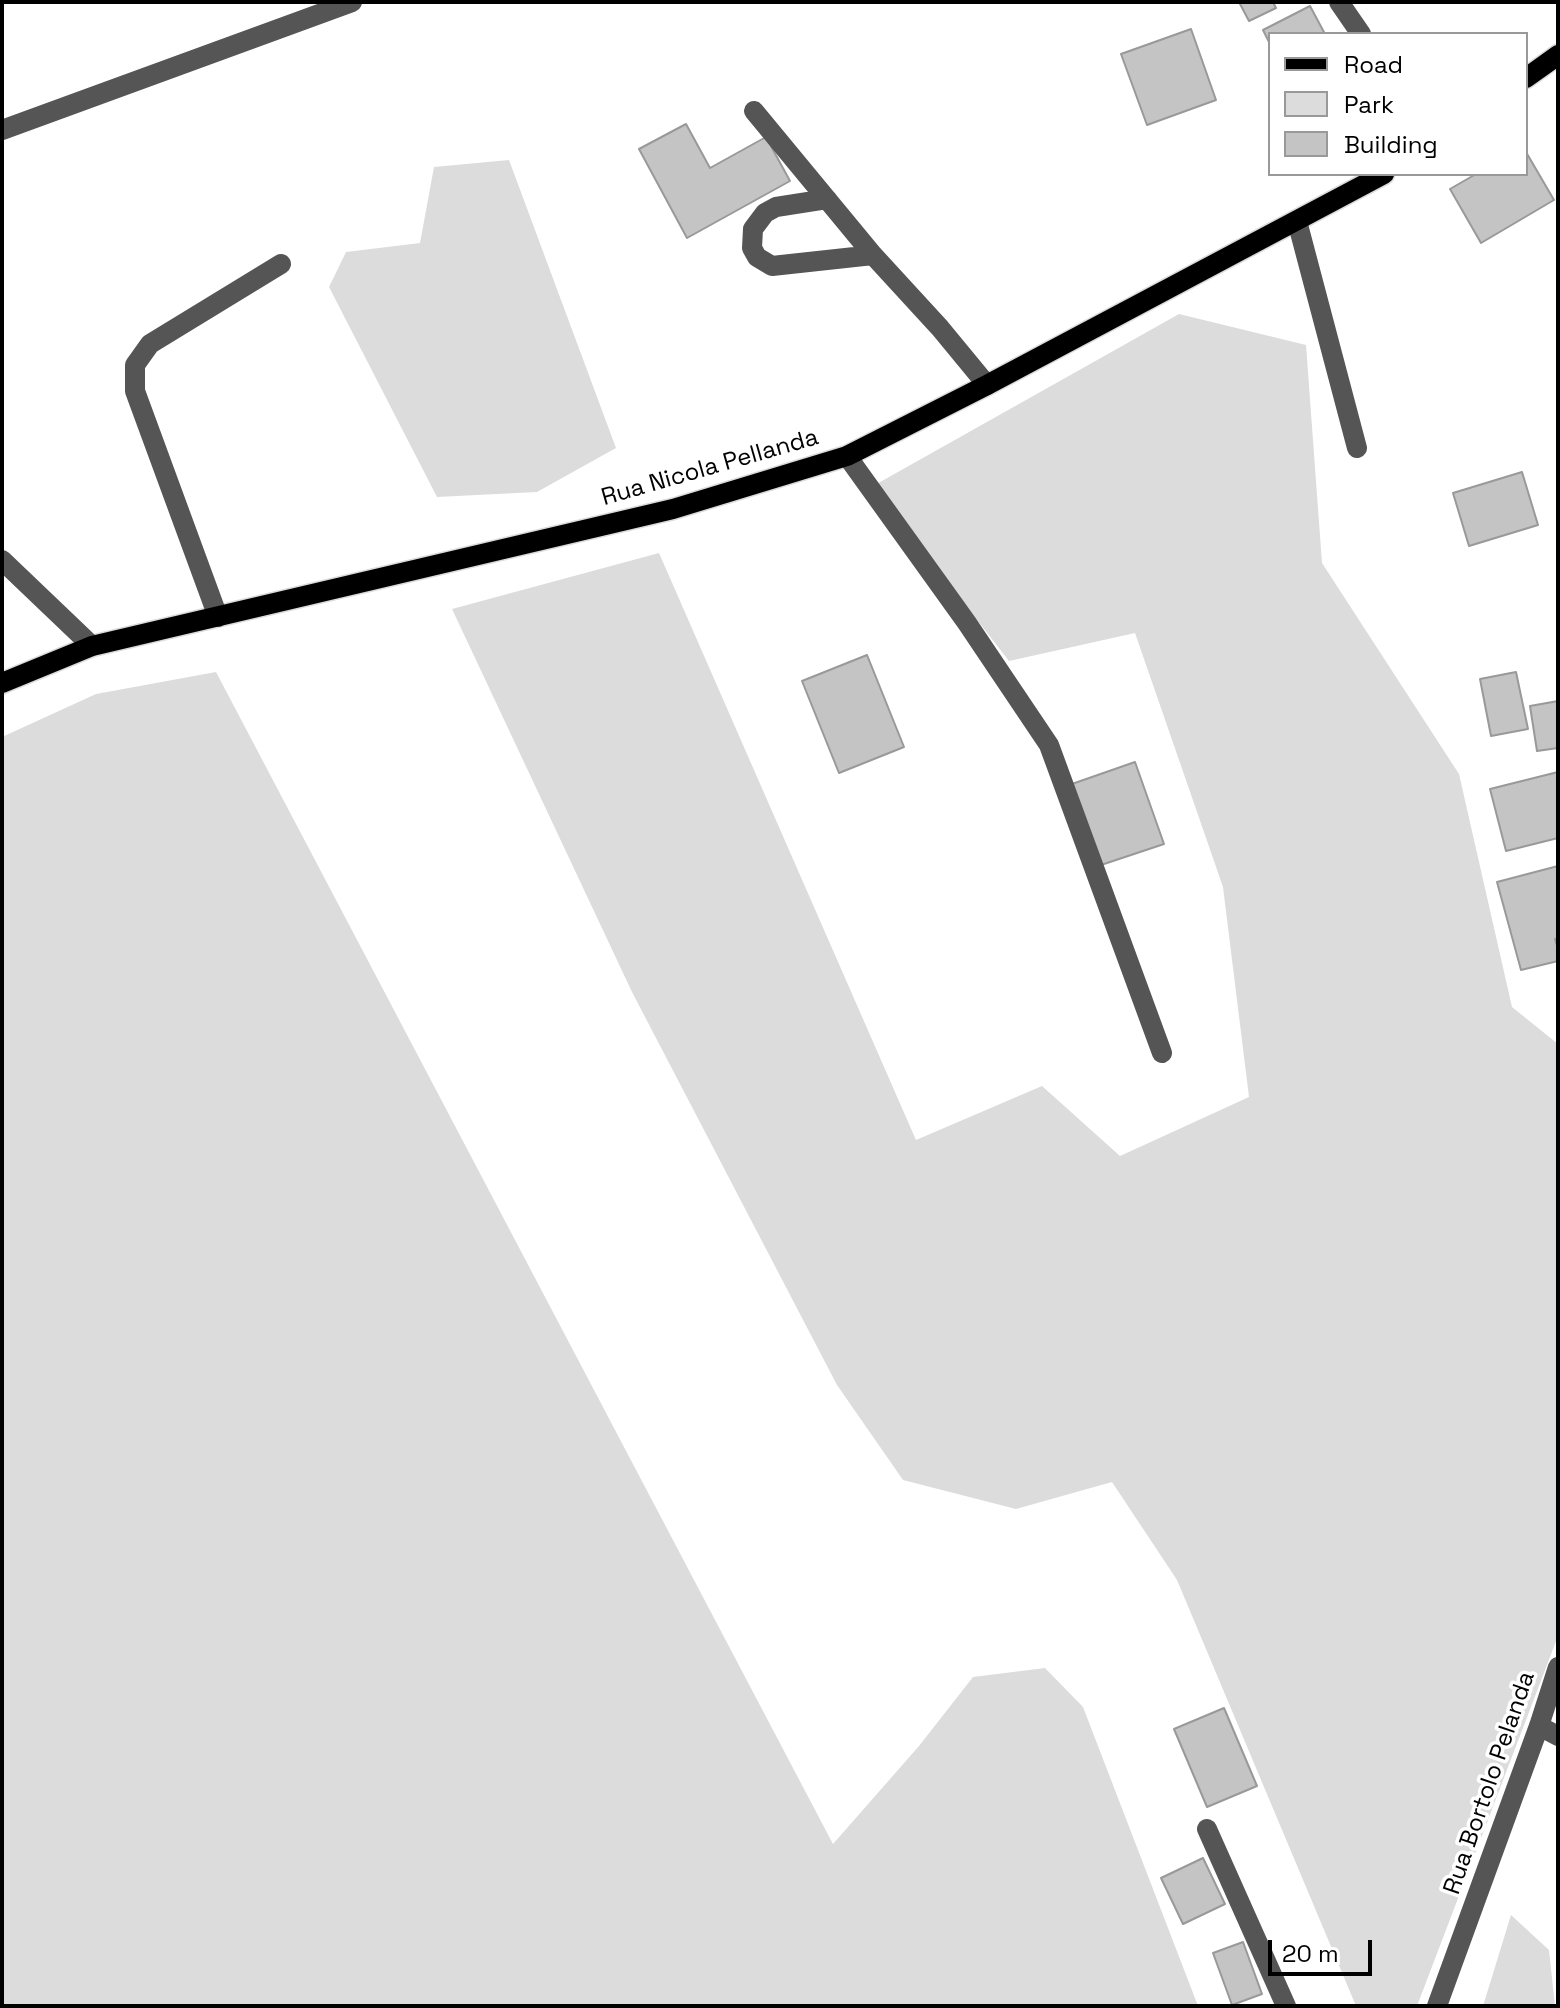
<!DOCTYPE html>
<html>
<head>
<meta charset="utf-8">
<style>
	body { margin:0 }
	#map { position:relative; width:1560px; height:2008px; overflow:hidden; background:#fff; font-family:"Space Grotesk",sans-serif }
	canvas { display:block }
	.frame { position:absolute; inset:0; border:4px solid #000; pointer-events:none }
	.legend { position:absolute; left:1268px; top:32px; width:260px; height:144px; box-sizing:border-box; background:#fff; border:2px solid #999; margin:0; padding:10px 14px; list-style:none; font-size:24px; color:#000 }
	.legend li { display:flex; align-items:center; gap:16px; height:40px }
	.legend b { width:40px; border:2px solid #999 }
	.scale { position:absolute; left:1268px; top:1940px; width:104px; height:36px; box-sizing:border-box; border:4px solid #000; border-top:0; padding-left:10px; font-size:24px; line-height:28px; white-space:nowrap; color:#000; -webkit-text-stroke:6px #fff; paint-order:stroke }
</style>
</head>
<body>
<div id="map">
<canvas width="1560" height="2008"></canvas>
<div class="frame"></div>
<ul class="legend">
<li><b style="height:10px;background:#000"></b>Road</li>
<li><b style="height:22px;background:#dcdcdc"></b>Park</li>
<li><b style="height:22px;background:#c4c4c4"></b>Building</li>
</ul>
<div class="scale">20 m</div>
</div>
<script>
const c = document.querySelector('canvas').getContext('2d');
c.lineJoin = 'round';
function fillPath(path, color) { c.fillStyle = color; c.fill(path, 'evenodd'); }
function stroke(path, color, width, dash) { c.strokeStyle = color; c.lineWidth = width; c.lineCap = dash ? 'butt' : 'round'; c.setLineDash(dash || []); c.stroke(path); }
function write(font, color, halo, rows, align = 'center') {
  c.font = font + ' "Space Grotesk",sans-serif'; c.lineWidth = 7; c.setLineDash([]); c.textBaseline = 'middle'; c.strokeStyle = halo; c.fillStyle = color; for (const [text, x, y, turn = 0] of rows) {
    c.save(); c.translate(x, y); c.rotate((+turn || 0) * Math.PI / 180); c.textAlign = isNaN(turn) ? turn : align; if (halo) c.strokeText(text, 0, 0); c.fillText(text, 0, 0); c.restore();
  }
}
fillPath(new Path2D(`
	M509,160L616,448L537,492L437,497L329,287L346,252L420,243L434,167Z
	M1179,314L1306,345L1322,563L1459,774L1512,1007L1558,1044V1636L1417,2006H1356L1177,1580L1112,1482L1016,1509L903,1480L837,1385L632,992L452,609L659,553L916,1140L1042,1086L1120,1156L1249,1097L1223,887L1135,633L1009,661L873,486Z
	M216,672L833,1844L919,1746L973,1677L1045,1668L1083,1707L1198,2006H2V737L96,694Z
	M1511,1915L1549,1950L1555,2006H1483Z`), '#dcdcdc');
const building = new Path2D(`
	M1239,2H1273L1276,8L1249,21Z
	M1310,6L1325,34H1270V44L1263,30Z
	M1191,29L1216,100L1147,125L1121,54Z
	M686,124L710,168L766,137L790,181L687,238L639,149Z
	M1526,152L1554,200L1481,243L1450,189L1476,174H1526Z
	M1522,472L1538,525L1469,546L1453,493Z
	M867,655L904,747L839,773L802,681Z
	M1516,672L1528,729L1491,736L1480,679Z
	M1558,701V748L1537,751L1530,706Z
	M1135,762L1164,844L1098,866L1069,785Z
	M1558,772V838L1506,851L1490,789Z
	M1558,866V938L1555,939L1558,949V961L1521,970L1497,882Z
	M1224,1708L1257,1786L1207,1807L1174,1729Z
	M1203,1858L1225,1904L1183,1924L1161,1878Z
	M1243,1942L1262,1994L1232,2005L1213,1953Z`);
fillPath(building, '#c4c4c4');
stroke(building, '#999', 2);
const major = new Path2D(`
	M1526,78L1558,55
	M2,683L92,646L673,509L847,456L987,385L1384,174`);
stroke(major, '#dbdbdb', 23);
stroke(new Path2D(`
	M1339,2L1361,34
	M754,111L873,255L940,328L987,385
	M2,130L352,2
	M827,199L776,207L765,213L753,229L752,248L757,257L772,266L873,255
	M1297,221L1357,448
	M847,456L967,623L1049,745L1162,1053
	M2,560L92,646
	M218,617L135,391V365L150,344L281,264
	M1539,1726L1558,1736
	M1207,1829L1286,2006
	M1437,2006L1539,1726L1558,1667`), '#555', 20);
stroke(major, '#000', 20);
write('24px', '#000', '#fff', [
	["Rua Nicola Pellanda",710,468,-16],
	["Rua Bortolo Pelanda",1490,1783,-71]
]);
</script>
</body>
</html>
